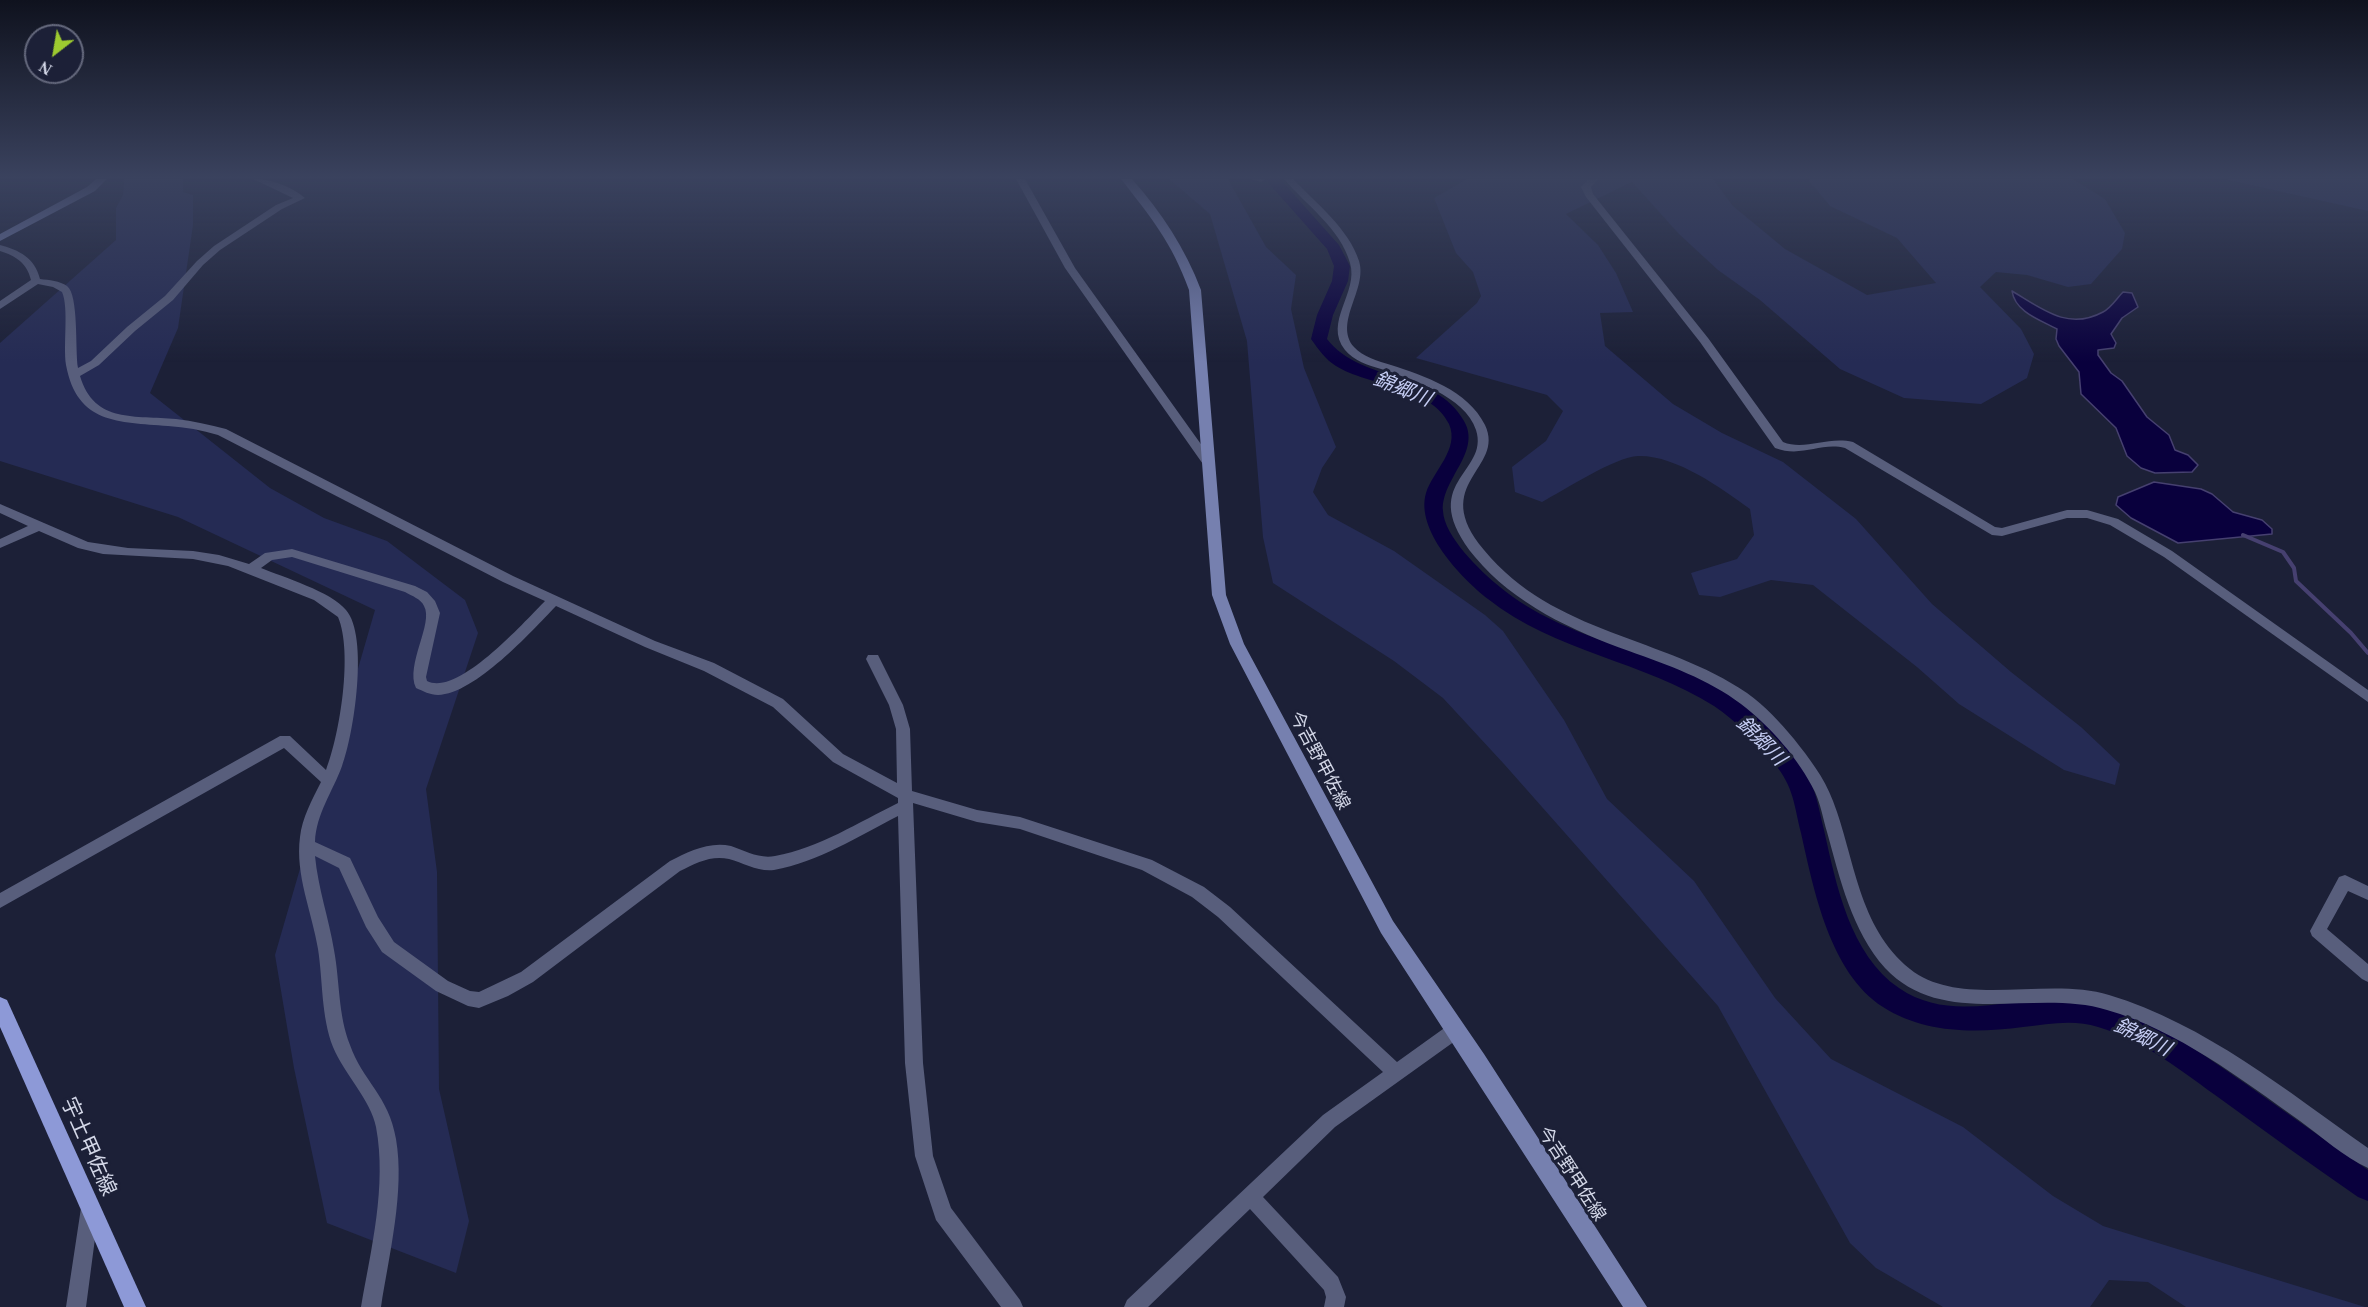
<!DOCTYPE html>
<html>
<head>
<meta charset="utf-8">
<style>
	body { margin:0 }
	#map { position:relative; width:2368px; height:1307px; overflow:hidden; background:#1c2037; font-family:Georgia,serif }
	canvas { display:block }
	.north { position:absolute; left:24px; top:24px; width:60px; height:60px; box-sizing:border-box; background:#1c2037; border:2px solid #65697d; border-radius:50%; rotate:211deg; font-size:16px; font-weight:700; line-height:24px; text-align:center; color:#d3d7e7 }
	.north::after { content:''; display:block; margin:auto; width:21px; height:27px; background:#9dca30; clip-path:polygon(50% 0,100% 100%,50% 72%,0 100%) }
</style>
</head>
<body>
<div id="map">
<canvas width="2368" height="1307"></canvas>
<div class="north">N</div>
</div>
<script>
const c = document.querySelector('canvas').getContext('2d');
c.lineJoin = 'round';
function fillPath(path, color) { c.fillStyle = color; c.fill(path, 'evenodd'); }
function stroke(path, color, width, dash) { c.strokeStyle = color; c.lineWidth = width; c.lineCap = dash ? 'butt' : 'round'; c.setLineDash(dash || []); c.stroke(path); }
function write(font, color, halo, rows, align = 'center') {
  c.font = font + ' Georgia,"Noto Sans JP",serif'; c.lineWidth = 6; c.setLineDash([]); c.textBaseline = 'middle'; c.strokeStyle = halo; c.fillStyle = color; for (const [text, x, y, turn = 0] of rows) {
    c.save(); c.translate(x, y); c.rotate((+turn || 0) * Math.PI / 180); c.textAlign = isNaN(turn) ? turn : align; if (halo) c.strokeText(text, 0, 0); c.fillText(text, 0, 0); c.restore();
  }
}
fillPath(new Path2D(`
	M124,179H183V192L193,195V225L178,328L150,393L270,488L324,518L387,541L465,600L478,633L426,789L437,872L439,1089L469,1221L456,1273L327,1223L294,1068L275,955L375,610L178,517L0,461V343L116,240V208L123,195Z
	M1169,179H1228L1266,247L1296,275L1291,309L1304,368L1336,447L1322,468L1313,492L1328,515L1394,551L1485,615L1503,631L1564,720L1607,799L1694,881L1775,998L1831,1059L1963,1127L2053,1196L2103,1226L2365,1307H2186L2148,1282L2109,1280L2090,1307H1943L1876,1268L1850,1243L1718,1006L1504,764L1443,698L1394,661L1273,583L1263,537L1247,341L1210,214Z
	M1467,179H1713L1733,206L1785,249L1867,295L1936,283L1897,238L1830,206L1809,181L1810,179H2073L2105,199L2125,233L2122,249L2091,284L2068,287L2027,275L1996,272L1980,287L2021,329L2034,354L2027,378L1981,404L1904,398L1840,369L1760,300L1718,270L1679,234L1632,182L1566,214L1598,245L1616,273L1633,312L1600,313L1605,346L1673,404L1722,433L1783,462L1856,519L1932,604L2011,672L2081,727L2120,764L2115,785L2064,770L1959,704L1917,667L1813,585L1771,580L1720,597L1699,595L1691,573L1737,559L1754,535L1750,509C1721,488 1676,455 1638,456C1615,457 1564,490 1542,502L1515,492L1512,467L1546,441L1563,411L1547,395L1416,358L1477,303L1481,296L1473,272L1456,253L1434,198Z
	M2229,179H2368V211L2228,180Z`), '#252b54');
const water = new Path2D(`
	M2012,291C2042,309 2068,331 2103,312C2111,308 2117,298 2123,292L2132,293L2138,307L2122,318L2111,334L2116,343L2114,348L2098,350V355L2111,373L2122,381L2147,417L2169,435L2175,450L2188,455L2198,465L2192,472L2155,473L2141,468L2127,456L2116,428L2081,394L2079,372L2059,346L2056,339L2057,329C2040,320 2015,312 2012,291Z
	M2154,482L2201,489L2212,494L2233,512L2262,520L2272,529V534L2178,543L2131,518L2116,505L2118,497Z`);
fillPath(water, '#09003d');
stroke(water, '#464070', 1.5);
stroke(new Path2D(`
	M2243,535L2283,552L2294,568L2296,581L2351,633L2368,653`), '#464070', 4);
fillPath(new Path2D(`
	M1265,179H1280L1339,245L1350,266L1348,281L1333,315L1327,339C1362,384 1435,369 1464,421C1482,452 1441,479 1443,511C1444,536 1480,571 1500,587C1566,642 1657,649 1729,694C1755,710 1779,736 1798,761C1815,782 1818,805 1824,830C1836,884 1850,955 1899,988C1960,1030 2033,985 2096,1001C2152,1016 2199,1052 2246,1084C2286,1113 2327,1141 2368,1170V1201L2358,1197C2312,1165 2267,1133 2222,1100C2184,1073 2144,1040 2098,1027C2074,1019 2048,1024 2023,1027C1976,1033 1925,1034 1883,1007C1830,973 1814,891 1801,833C1794,805 1794,787 1774,763C1756,743 1737,721 1714,706C1643,661 1555,652 1488,599C1461,578 1415,530 1426,493C1433,471 1460,449 1449,424C1432,387 1368,386 1336,366C1325,359 1319,350 1311,339L1317,315L1332,281L1334,266L1327,249Z`), '#09003d');
fillPath(new Path2D(`
	M253,179C271,179 291,186 305,198L282,209L220,250L203,265L173,300L135,331L99,365L80,376C94,424 136,415 176,419C193,421 210,425 226,429L513,576L655,641L714,663L783,699L843,754L897,783L896,729L889,705L866,659L868,655H878L903,705L910,729L912,791L977,810L1020,817L1152,860L1204,887L1230,907L1397,1062L1450,1024L1456,1022L1462,1024L1465,1030L1462,1036L1335,1127L1263,1197L1338,1277L1346,1297L1344,1307H1324L1326,1297L1324,1290L1250,1209L1148,1307H1124L1127,1300L1323,1115L1383,1072L1218,917L1192,897L1142,870L1020,829L977,822L913,803L923,1063L933,1156L951,1208L1020,1300L1023,1307H1001L936,1220L915,1156L905,1063L898,816C859,836 818,862 774,870C758,872 744,863 729,859C711,855 696,863 680,871L533,982L508,996L479,1008L468,1006L436,991L382,952L366,927L339,868L315,856C318,888 329,919 334,950C340,982 338,1015 350,1045C362,1080 389,1096 396,1139C405,1191 389,1255 381,1307H361C371,1249 387,1186 376,1127C371,1100 344,1074 333,1047C321,1016 323,981 318,949C312,912 295,875 300,837C302,818 312,800 321,782L284,748L0,908V893L280,736H290L326,770C340,734 353,652 338,617L314,600L228,566L193,559L103,554L78,548L39,531L0,548V539L28,526L0,513V504L88,542L128,548L193,551L219,555L249,564L265,553L292,549L415,586L427,592L435,601L440,613L426,677L427,681C458,697 524,622 545,601L503,582L218,435C202,430 185,427 168,426C118,422 77,424 66,365C63,344 69,308 62,292L53,287L38,284L0,309V301L31,280C27,263 16,256 0,251V245C19,250 35,258 40,279C49,280 60,281 67,286C79,295 75,350 78,368L91,361L127,327L165,296L197,261L214,246L276,205L293,198ZM292,557L405,592C412,596 421,599 424,606C434,623 405,665 416,688C423,691 430,695 438,695C475,694 531,632 556,606L645,647L704,671L773,707L833,762L898,798V803C859,822 819,848 775,856C759,859 746,851 731,846C709,841 688,852 670,861L521,972L479,992L470,991L448,981L394,942L378,917L350,858L315,842C316,814 333,791 342,766C354,735 369,636 346,610C332,592 283,577 261,568L272,560Z
	M1016,179H1025L1075,268L1213,461L1215,464L1213,467H1205L1065,268Z
	M1252,179H1265L1261,182Z
	M1284,179H1293C1316,203 1349,229 1359,261C1368,289 1333,323 1354,347C1363,357 1378,361 1391,365C1424,376 1468,390 1485,425C1506,469 1428,483 1484,550C1554,635 1664,636 1747,693C1765,706 1780,722 1794,739C1809,758 1824,777 1833,801C1855,858 1858,927 1910,969C1960,1009 2048,976 2109,995C2205,1024 2287,1091 2368,1148V1168C2344,1157 2322,1137 2300,1121C2241,1079 2177,1030 2107,1010C2035,988 1943,1030 1885,968C1852,931 1840,879 1827,832C1823,819 1821,805 1815,792C1799,759 1770,726 1741,704C1708,679 1668,665 1629,651C1573,631 1514,604 1475,557C1414,482 1490,474 1476,430C1465,396 1411,379 1381,369C1368,365 1354,361 1345,350C1323,322 1359,293 1350,263C1341,229 1305,204 1284,179Z
	M1589,179H1598L1591,187L1593,194L1708,338L1783,442C1805,451 1827,436 1853,442L1995,527L2002,528L2067,510H2087L2118,519L2172,551L2368,690V702L2164,557L2110,525L2087,518H2067L2002,536L1992,535L1845,448C1820,442 1802,458 1775,448L1700,342L1586,197L1581,187Z
	M2345,875L2368,886V900L2348,891L2327,929L2368,964V982L2362,979L2312,936L2310,931L2339,877Z
	M90,1199L97,1201L99,1208L86,1307H66L81,1208L83,1201Z`), '#585e7c');
fillPath(new Path2D(`
	M96,179H107L95,191L0,241V234L87,187Z
	M1121,179H1132C1162,213 1185,248 1201,290L1226,595L1244,644L1393,921L1484,1054L1647,1307H1623L1381,933L1230,644L1212,595L1189,290C1171,241 1152,219 1121,179Z`), '#7680af');
fillPath(new Path2D(`
	M0,997L7,1000L146,1307H124L0,1027Z`), '#8d99d7');
const sky = c.createLinearGradient(0, 0, 0, 362);
sky.addColorStop(0, '#0f121e');
sky.addColorStop(0.49, '#3a425e');
sky.addColorStop(1, '#3a425e00');
c.fillStyle = sky;
c.fillRect(0, 0, 2368, 362);
write('18px', '#d3d7e7', '#1c2037', [
	["今吉野甲佐線",1321,760,62],
	["今吉野甲佐線",1573,1173,57]
]);
write('italic 20px', '#c5cdf4', '#1c2037', [
	["錦郷川",1403,388,22],
	["錦郷川",1762,740,45],
	["錦郷川",2143,1036,26]
]);
write('21px', '#d3d7e7', '#1c2037', [
	["宇土甲佐線",90,1146,66]
]);
</script>
</body>
</html>
